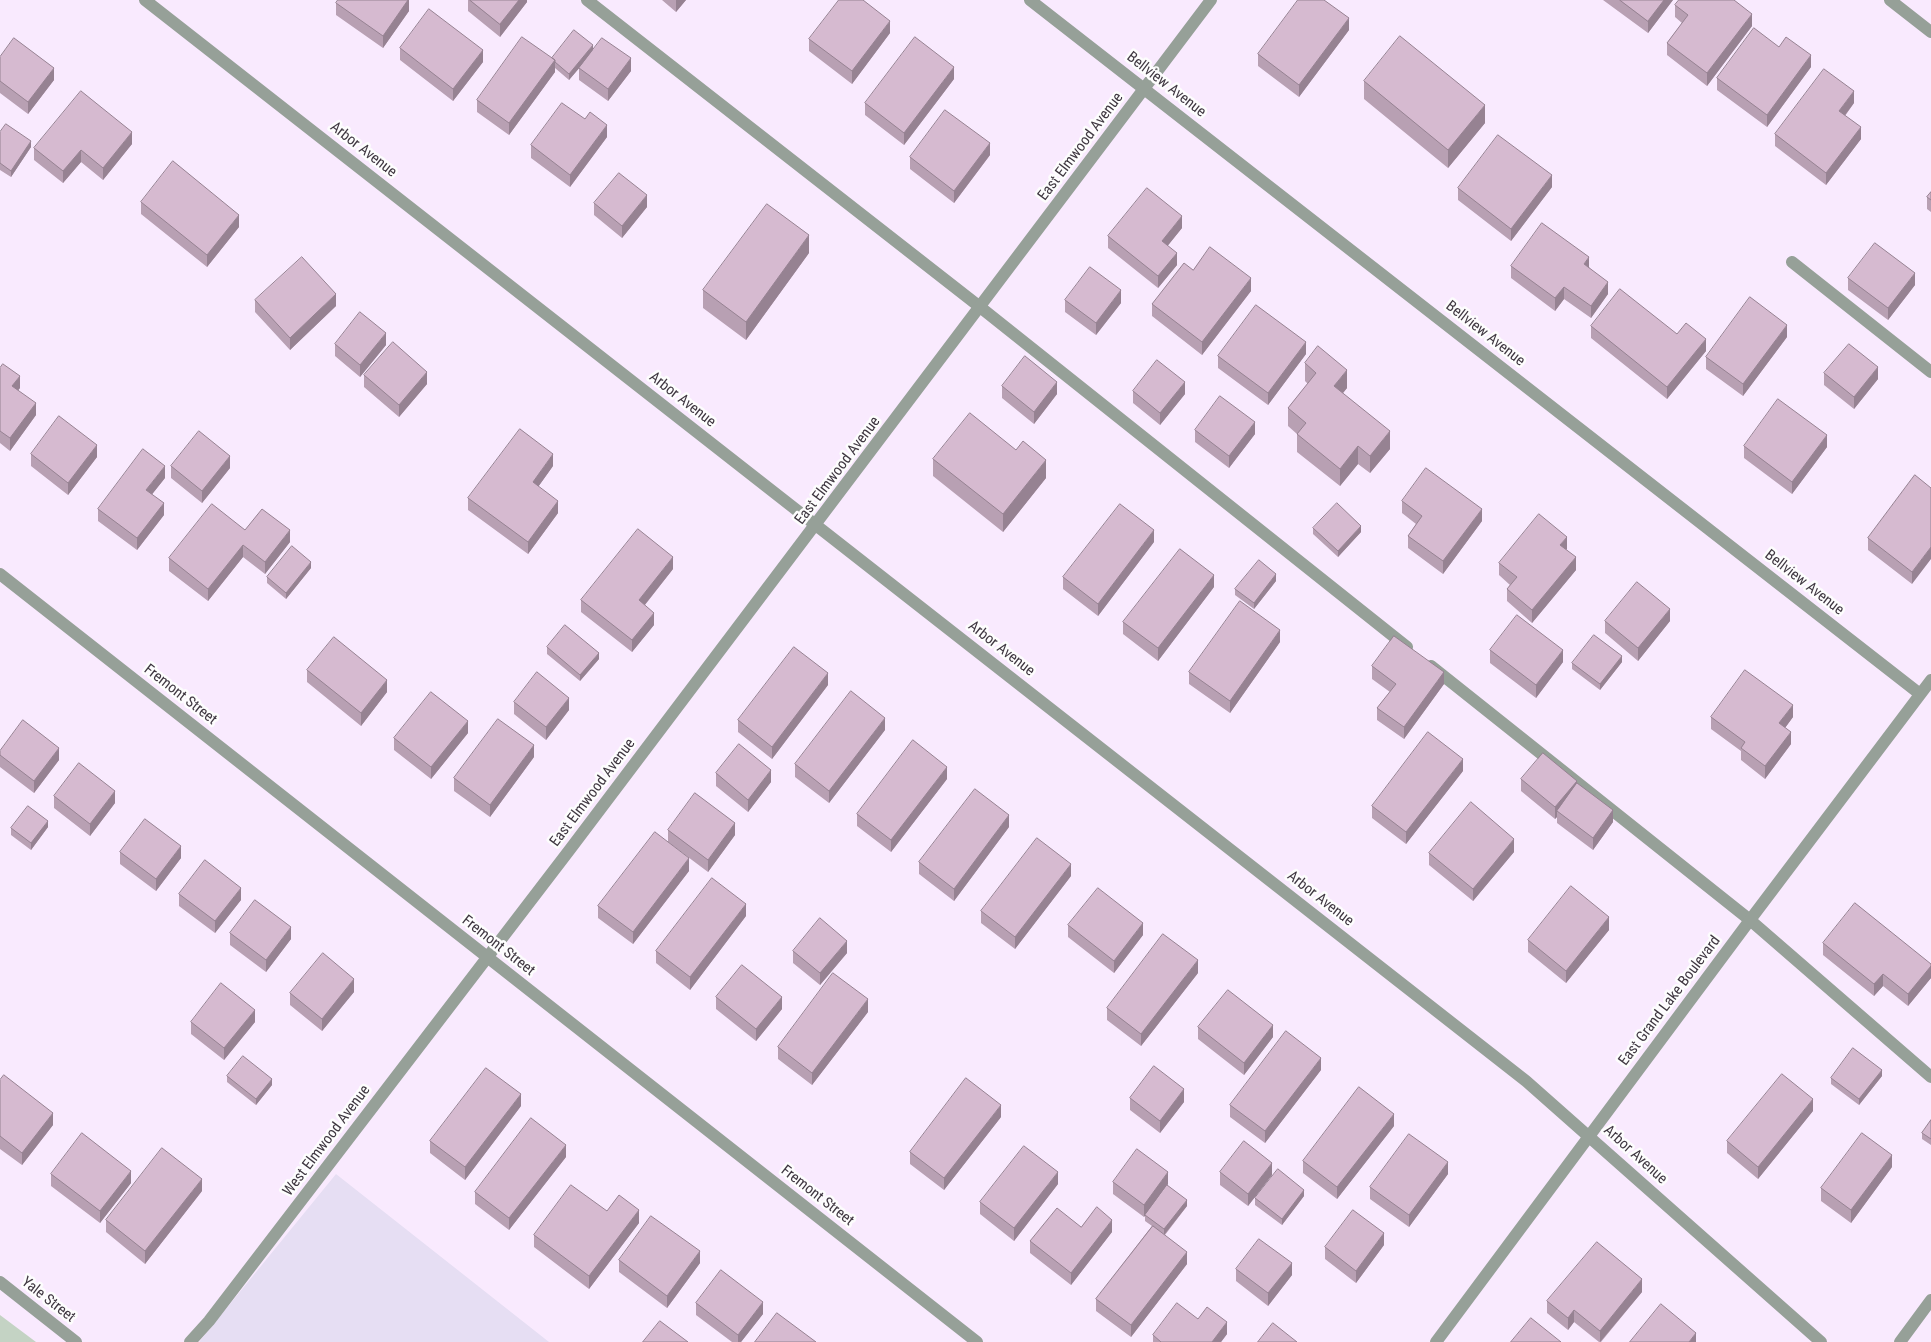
<!DOCTYPE html>
<html>
<head>
<meta charset="utf-8">
<style>
	body { margin:0 }
	canvas { display:block; background:#f9eafe }
</style>
</head>
<body>
<canvas width="1931" height="1342"></canvas>
<script>
const c = document.querySelector('canvas').getContext('2d');
c.lineJoin = 'round';
function fillPath(path, color) { c.fillStyle = color; c.fill(path, 'evenodd'); }
function stroke(path, color, width, dash) { c.strokeStyle = color; c.lineWidth = width; c.lineCap = dash ? 'butt' : 'round'; c.setLineDash(dash || []); c.stroke(path); }
function write(font, color, halo, rows, align = 'center') {
  c.font = font + ' "Roboto Condensed",sans-serif'; c.lineWidth = 5; c.setLineDash([]); c.textBaseline = 'middle'; c.strokeStyle = halo; c.fillStyle = color; for (const [text, x, y, turn = 0] of rows) {
    c.save(); c.translate(x, y); c.rotate((+turn || 0) * Math.PI / 180); c.textAlign = isNaN(turn) ? turn : align; if (halo) c.strokeText(text, 0, 0); c.fillText(text, 0, 0); c.restore();
  }
}
fillPath(new Path2D(`
	M336,1174L549,1342H199Z`), '#e6def3');
fillPath(new Path2D(`
	M0,1315L36,1342H0Z`), '#c4d3c4');
stroke(new Path2D(`
	M587,0L980,307L1407,647
	M1792,262L1931,372
	M1431,666L1750,920L1931,1077`), '#96a098', 12);
stroke(new Path2D(`
	M145,0L1526,1081L1821,1342
	M1030,0L1920,694
	M1890,0L1931,32
	M0,574L977,1342
	M0,1282L76,1342
	M190,1342L209,1321C546,883 880,442 1211,0
	M1436,1342L1750,920L1931,680
	M1900,1342L1931,1300`), '#96a098', 12);
fillPath(new Path2D(`
	M409,0V11L383,48L336,15V3Z
	M468,0H527V2L500,37L468,11Z
	M662,0H686L676,12Z
	M1603,0H1673L1648,33Z
	M1675,5L1752,26L1707,86L1667,55V43L1682,23L1675,17Z
	M1349,30L1299,97L1258,66V54Z
	M890,33L852,84L809,51V39Z
	M1779,47L1811,67L1767,127L1717,90V78Z
	M400,48L483,62L453,101L400,60Z
	M593,50L631,71L608,101L579,80V68L580,67L569,80L555,68V72L509,135L477,112V100L552,58Z
	M0,57L54,80L28,114L0,93Z
	M954,79L904,145L865,115V103Z
	M1364,81L1485,123L1448,168L1364,99Z
	M1854,103L1845,116L1861,139L1826,185L1775,146V134Z
	M0,132L31,147L11,177L0,170Z
	M607,137L570,187L531,158V145Z
	M132,144L103,180L81,162L63,183L34,160V148Z
	M990,155L954,203L910,169V157Z
	M1552,187L1511,241L1458,200V188Z
	M1931,192V212L1927,209V197Z
	M141,202L239,227L207,267L141,214Z
	M594,203L647,207L622,238L594,215Z
	M1182,228L1167,246L1177,265L1158,288L1108,248V236Z
	M809,253L746,340L703,308V290Z
	M1511,266L1589,267L1608,294L1591,318L1564,299L1555,311L1511,278Z
	M1193,270L1251,291L1202,355L1152,316V304Z
	M1848,278L1915,285L1888,320L1848,290Z
	M255,300L336,306L290,350L255,312Z
	M1065,300L1121,303L1096,335L1065,312Z
	M1591,326L1677,334L1706,351L1667,399L1591,338Z
	M1787,337L1743,396L1706,369V357Z
	M335,344L386,345L360,377L335,356Z
	M1306,354L1268,405L1218,368V356Z
	M1305,363L1347,388L1343,393L1390,449L1370,473L1358,464L1340,486L1297,452V434L1288,426V408L1308,384L1305,381Z
	M0,368L20,388L18,390L36,415L10,451L0,443Z
	M1824,373L1878,379L1854,409L1824,385Z
	M364,375L427,384L399,417L364,387Z
	M1002,386L1057,394L1034,424L1002,398Z
	M1133,391L1185,394L1160,425L1133,403Z
	M1195,430L1255,434L1229,468L1195,442Z
	M1744,446L1827,447L1792,494L1744,458Z
	M31,454L97,457L68,495L31,466Z
	M933,459L1046,478L1003,532L933,476Z
	M171,466L230,468L202,503L171,478Z
	M553,466L538,487L558,513L528,554L468,510V498Z
	M1915,475L1912,584L1868,550V538Z
	M165,478L152,494L164,515L137,550L98,521V509Z
	M1402,501L1482,521L1443,574L1408,548V536L1416,524L1402,513Z
	M1313,528L1361,532L1338,557L1313,534Z
	M245,530L290,542L265,574L243,557L208,601L169,571V558Z
	M1154,542L1098,616L1063,589V577Z
	M1566,549L1576,570L1532,623L1507,601V589L1510,585L1499,575V563L1567,549Z
	M311,568L286,599L267,583V577Z
	M673,569L645,605L654,625L632,652L581,612V600Z
	M1276,581L1254,609L1235,595V589Z
	M1214,587L1158,661L1123,634V622Z
	M1605,621H1670L1638,661L1605,633Z
	M1280,642L1230,713L1189,684V672Z
	M547,647L599,659L580,681L547,654Z
	M1490,650L1563,662L1536,698L1490,663Z
	M1622,662L1600,690L1572,669V663Z
	M1372,666L1444,684L1404,739L1377,720V708L1390,692L1372,679Z
	M307,670L387,692L361,726L307,682Z
	M828,685L772,759L738,732V720Z
	M514,702L569,710L546,740L514,714Z
	M1711,717H1793L1785,728L1791,744L1765,779L1741,760V751L1711,729Z
	M885,730L829,803L795,777V764Z
	M468,733L431,779L394,750V738Z
	M0,751L59,760L34,793L0,767Z
	M534,757L490,817L454,791V778Z
	M1463,771L1406,844L1372,818V806Z
	M716,773L771,782L748,812L716,786Z
	M947,779L891,852L857,826V814Z
	M1521,779L1577,783L1613,822L1593,850L1557,823V817L1555,819L1521,791Z
	M54,796L115,803L90,836L54,808Z
	M48,827L31,850L11,835V828Z
	M1009,827L954,901L919,874V862Z
	M668,830L735,835L708,872L668,842Z
	M120,852L181,858L156,891L120,864Z
	M1514,852L1473,901L1429,865V853Z
	M689,871L633,944L598,918V906Z
	M1071,876L1015,949L981,923V911Z
	M179,894L241,900L215,933L179,906Z
	M746,916L690,990L656,963V951Z
	M1068,925L1143,935L1114,973L1068,937Z
	M1609,930L1566,983L1528,952V940Z
	M230,933L291,939L266,972L230,945Z
	M1823,943L1931,964V978L1908,1006L1883,986L1874,996L1823,955Z
	M793,951L847,953L820,985L793,963Z
	M1198,973L1141,1046L1107,1020V1008Z
	M354,992L322,1031L290,1005V993Z
	M716,997L782,1009L756,1041L716,1009Z
	M868,1012L812,1085L778,1059V1047Z
	M191,1022H255L224,1060L191,1034Z
	M1198,1027L1273,1037L1244,1075L1198,1039Z
	M1321,1070L1265,1143L1230,1117V1105Z
	M227,1076L272,1085L256,1105L227,1082Z
	M1882,1076L1859,1105L1831,1084V1078Z
	M0,1080L53,1125L22,1165L0,1149Z
	M1130,1098L1184,1102L1160,1133L1130,1110Z
	M521,1106L465,1180L430,1153V1141Z
	M1813,1111L1758,1179L1727,1153V1141Z
	M1001,1117L944,1190L910,1164V1152Z
	M1931,1120V1145L1922,1139V1133Z
	M1394,1126L1337,1199L1303,1173V1161Z
	M566,1157L509,1230L475,1204V1192Z
	M1892,1167L1851,1223L1821,1201V1188Z
	M1220,1172L1272,1175L1248,1206L1220,1185Z
	M51,1174L131,1183L100,1223L51,1186Z
	M1448,1174L1409,1227L1370,1199V1187Z
	M1113,1182L1168,1184L1158,1198L1187,1206L1165,1235L1187,1264L1131,1337L1096,1311V1299L1152,1226L1145,1221V1215L1144,1217L1113,1194Z
	M1058,1184L1014,1241L980,1214V1202Z
	M202,1191L145,1264L106,1232V1220Z
	M1304,1196L1282,1225L1255,1205V1198Z
	M607,1211L639,1223L589,1289L534,1247V1235Z
	M1081,1227L1112,1232L1071,1285L1030,1253V1241Z
	M1384,1245L1356,1283L1325,1259V1247Z
	M619,1260L700,1263L667,1308L619,1272Z
	M1236,1269L1292,1275L1268,1306L1236,1281Z
	M1642,1292L1601,1342H1599L1574,1322L1568,1330L1547,1313V1301Z
	M696,1303L763,1314L741,1342H732L696,1315Z
	M1198,1319L1227,1334L1221,1342H1153V1335Z`), '#b8a0b3');
fillPath(new Path2D(`
	M408,0H409V11L383,48V36Z
	M519,0H527V2L500,37V24Z
	M676,0H686L676,12Z
	M1664,0H1673L1648,33V21Z
	M1752,14V26L1707,86V73Z
	M1349,18V30L1299,97V85Z
	M890,21V33L852,84V71Z
	M593,45V52L569,80V74Z
	M483,50V62L453,101V89Z
	M1811,55V67L1767,127V115Z
	M631,58V71L608,101V89Z
	M555,60V72L509,135V123Z
	M954,67V79L904,145V133Z
	M54,68V80L28,114V102Z
	M1854,91V103L1839,123V111Z
	M1485,105V123L1448,168V150Z
	M607,125V137L570,187V175Z
	M1861,127V139L1826,185V173Z
	M132,132V144L103,180V168Z
	M31,141V147L11,177V171Z
	M990,143V155L954,203V191Z
	M81,150V162L63,183V171Z
	M1552,175V187L1511,241V229Z
	M647,195V207L622,238V226Z
	M239,215V227L207,267V255Z
	M1182,216V228L1162,253V241Z
	M809,235V253L746,340V322Z
	M1177,253V265L1158,288V276Z
	M1589,257V269L1584,264Z
	M1915,273V285L1888,320V308Z
	M1251,278V291L1202,355V342Z
	M1608,282V294L1591,318V306Z
	M1564,287V299L1555,311V298Z
	M1121,290V303L1096,335V323Z
	M336,294V306L290,350V338Z
	M1787,325V337L1743,396V384Z
	M386,333V345L360,377V365Z
	M1706,339V351L1667,399V387Z
	M1306,342V354L1268,405V393Z
	M1878,367V379L1854,409V397Z
	M1347,370V388L1334,404V386Z
	M427,372V384L399,417V405Z
	M20,376V388L12,398V386Z
	M1057,382V394L1034,424V412Z
	M1185,382V394L1160,425V413Z
	M36,403V415L10,451V438Z
	M1255,422V434L1229,468V456Z
	M1390,431V449L1370,473V456Z
	M1827,435V447L1792,494V482Z
	M97,445V457L68,495V483Z
	M1358,446V464L1340,486V469Z
	M553,454V466L533,494V482Z
	M230,456V468L202,503V491Z
	M1046,460V478L1003,532V514Z
	M165,466V478L146,502V490Z
	M558,501V513L528,554V542Z
	M164,503V515L137,550V538Z
	M1482,509V521L1443,574V561Z
	M1361,526V532L1338,557V551Z
	M290,530V542L265,574V562Z
	M1154,530V542L1098,616V604Z
	M1567,537V549L1560,557V545Z
	M243,545V557L208,601V589Z
	M1931,547V559L1912,584V572Z
	M673,557V569L639,612V600Z
	M1576,557V570L1532,623V610Z
	M311,562V568L286,599V593Z
	M1276,574V581L1254,609V603Z
	M1214,575V587L1158,661V648Z
	M1670,609V621L1638,661V648Z
	M654,613V625L632,652V640Z
	M1280,630V642L1230,713V701Z
	M1563,650V662L1536,698V685Z
	M599,653V659L580,681V675Z
	M1622,656V662L1600,690V684Z
	M1444,672V684L1404,739V727Z
	M828,673V685L772,759V747Z
	M387,680V692L361,726V713Z
	M569,698V710L546,740V727Z
	M1793,705V717L1779,736V723Z
	M885,718V730L829,803V791Z
	M468,721V733L431,779V767Z
	M1791,732V744L1765,779V766Z
	M534,745V757L490,817V805Z
	M59,748V760L34,793V781Z
	M1463,759V771L1406,844V832Z
	M947,767V779L891,852V840Z
	M771,770V782L748,812V800Z
	M1577,781V793L1557,811V817L1555,819V807Z
	M115,791V803L90,836V824Z
	M1613,810V822L1593,850V838Z
	M1009,815V827L954,901V889Z
	M48,821V827L31,850V843Z
	M735,823V835L708,872V860Z
	M1514,839V852L1473,901V889Z
	M181,846V858L156,891V879Z
	M689,858V871L633,944V932Z
	M1071,864V876L1015,949V937Z
	M241,888V900L215,933V921Z
	M746,904V916L690,990V977Z
	M1609,917V930L1566,983V971Z
	M1143,923V935L1114,973V961Z
	M291,927V939L266,972V960Z
	M847,941V953L820,985V973Z
	M1198,960V973L1141,1046V1034Z
	M1931,966V978L1908,1006V994Z
	M1883,974V986L1874,996V984Z
	M354,979V992L322,1031V1019Z
	M782,997V1009L756,1041V1029Z
	M868,999V1012L812,1085V1073Z
	M255,1010V1022L224,1060V1048Z
	M1273,1025V1037L1244,1075V1063Z
	M1321,1058V1070L1265,1143V1131Z
	M1882,1070V1076L1859,1105V1099Z
	M272,1079V1085L256,1105V1099Z
	M1184,1089V1102L1160,1133V1121Z
	M521,1094V1106L465,1180V1167Z
	M1813,1099V1111L1758,1179V1167Z
	M1001,1105V1117L944,1190V1178Z
	M53,1113V1125L22,1165V1153Z
	M1394,1114V1126L1337,1199V1187Z
	M566,1145V1157L509,1230V1218Z
	M1892,1155V1167L1851,1223V1210Z
	M1448,1162V1174L1409,1227V1215Z
	M1272,1163V1175L1248,1206V1194Z
	M131,1171V1183L100,1223V1211Z
	M1058,1172V1184L1014,1241V1228Z
	M1168,1172V1184L1144,1217V1205Z
	M202,1179V1191L145,1264V1251Z
	M1304,1190V1196L1282,1225V1219Z
	M1187,1200V1206L1164,1235V1229Z
	M639,1210V1223L589,1289V1276Z
	M1112,1220V1232L1071,1285V1273Z
	M1384,1233V1245L1356,1283V1271Z
	M700,1251V1263L667,1308V1296Z
	M1187,1252V1264L1131,1337V1325Z
	M1292,1263V1275L1268,1306V1293Z
	M1642,1279V1292L1600,1342V1331Z
	M763,1302V1314L741,1342H738V1335Z
	M1574,1310V1322L1568,1330V1318Z
	M1227,1322V1334L1221,1342H1212Z
	M1696,1333V1342H1689Z`), '#968292');
const building = new Path2D(`
	M338,0H408L383,36L336,3Z
	M470,0H519L500,24Z
	M839,0H863L890,21L852,71L809,39Z
	M1298,0H1324L1349,18L1299,85L1258,54Z
	M1620,0H1664L1648,21Z
	M1679,0H1734L1752,14L1707,73L1667,43L1688,15L1675,5Z
	M429,9L483,50L453,89L400,48Z
	M1754,28L1779,47L1786,37L1811,55L1767,115L1717,78Z
	M574,30L593,45L569,74L555,62V60L552,58Z
	M1400,36L1485,105L1448,150L1364,81Z
	M522,37L555,60L509,123L477,100Z
	M915,37L954,67L904,133L865,103Z
	M14,38L54,68L28,102L0,81V57Z
	M602,38L631,58L608,89L579,68Z
	M1824,69L1854,91L1839,111L1861,127L1826,173L1775,134Z
	M81,91L132,132L103,168L81,150L63,171L34,148Z
	M562,103L585,119L590,112L607,125L570,175L531,145Z
	M945,110L990,143L954,191L910,157Z
	M6,124L31,141L11,171L0,163V132Z
	M1498,135L1552,175L1511,229L1458,188Z
	M173,161L239,215L207,255L141,202Z
	M619,173L647,195L622,226L594,203Z
	M1147,188L1182,216L1162,241L1177,253L1158,276L1108,236Z
	M1931,192V200L1927,197Z
	M767,204L809,235L746,322L703,290Z
	M1542,223L1589,257L1584,264L1608,282L1591,306L1564,287L1555,298L1511,266Z
	M1875,243L1915,273L1888,308L1848,278Z
	M1210,247L1251,278L1202,342L1152,304L1184,263L1193,270Z
	M302,257L336,294L290,338L255,300Z
	M1090,267L1121,290L1096,323L1065,300Z
	M1620,289L1677,334L1686,323L1706,339L1667,387L1591,326Z
	M1750,297L1787,325L1743,384L1706,357Z
	M1256,305L1306,342L1268,393L1218,356Z
	M360,312L386,333L360,365L335,344Z
	M393,342L427,372L399,405L364,375Z
	M1849,344L1878,367L1854,397L1824,373Z
	M1318,346L1347,370L1334,386L1390,431L1370,456L1358,446L1340,469L1297,434L1306,423L1288,408L1316,373L1305,363Z
	M1025,356L1057,382L1034,412L1002,386Z
	M1157,360L1185,382L1160,413L1133,391Z
	M3,364L20,376L12,386L36,403L10,438L0,431V368Z
	M1220,396L1255,422L1229,456L1195,430Z
	M1778,399L1827,435L1792,482L1744,446Z
	M970,413L1016,450L1023,441L1046,460L1003,514L933,459Z
	M59,416L97,445L68,483L31,454Z
	M520,429L553,454L533,482L558,501L528,542L468,498Z
	M199,431L230,456L202,491L171,466Z
	M143,449L165,466L146,490L164,503L137,538L98,509Z
	M1426,468L1482,509L1443,561L1408,536L1422,516L1402,501Z
	M1915,475L1931,488V547L1912,572L1868,538Z
	M1337,503L1361,526L1338,551L1313,528Z
	M212,504L245,530L262,509L290,530L265,562L243,545L208,589L169,558Z
	M1120,504L1154,530L1098,604L1063,577Z
	M1539,514L1567,537L1560,545L1576,557L1532,610L1507,589L1517,577L1499,563Z
	M638,529L673,557L639,600L654,613L632,640L581,600Z
	M292,546L311,562L286,593L267,577Z
	M1180,549L1214,575L1158,648L1123,622Z
	M1259,560L1276,574L1254,603L1235,589Z
	M1637,582L1670,609L1638,648L1605,621Z
	M1240,601L1280,630L1230,701L1189,672Z
	M1517,615L1563,650L1536,685L1490,650Z
	M565,625L599,653L580,675L547,647Z
	M1594,635L1622,656L1600,684L1572,663Z
	M1394,636L1444,672L1404,727L1377,708L1396,684L1372,666Z
	M334,637L387,680L361,713L307,670Z
	M794,647L828,673L772,747L738,720Z
	M1745,670L1793,705L1779,723L1791,732L1765,766L1741,748L1745,742L1711,717Z
	M537,672L569,698L546,727L514,702Z
	M851,691L885,718L829,791L795,764Z
	M431,692L468,721L431,767L394,738Z
	M498,719L534,745L490,805L454,778Z
	M23,720L59,748L34,781L0,755V751Z
	M1428,732L1463,759L1406,832L1372,806Z
	M913,740L947,767L891,840L857,814Z
	M739,744L771,770L748,800L716,773Z
	M1543,753L1577,781L1555,807L1521,779Z
	M79,763L115,791L90,824L54,796Z
	M1577,783L1613,810L1593,838L1557,811Z
	M975,789L1009,815L954,889L919,862Z
	M695,793L735,823L708,860L668,830Z
	M1471,802L1514,839L1473,889L1429,853Z
	M28,806L48,821L31,843L11,828Z
	M145,819L181,846L156,879L120,852Z
	M655,832L689,858L633,932L598,906Z
	M1037,838L1071,864L1015,937L981,911Z
	M205,860L241,888L215,921L179,894Z
	M712,878L746,904L690,977L656,951Z
	M1571,886L1609,917L1566,971L1528,940Z
	M1098,888L1143,923L1114,961L1068,925Z
	M255,900L291,927L266,960L230,933Z
	M1855,903L1931,964V966L1908,994L1883,974L1874,984L1823,943Z
	M820,918L847,941L820,973L793,951Z
	M1163,934L1198,960L1141,1034L1107,1008Z
	M323,953L354,979L322,1019L290,993Z
	M742,965L782,997L756,1029L716,997Z
	M833,973L868,999L812,1073L778,1047Z
	M221,983L255,1010L224,1048L191,1022Z
	M1228,990L1273,1025L1244,1063L1198,1027Z
	M1286,1031L1321,1058L1265,1131L1230,1105Z
	M1853,1048L1882,1070L1859,1099L1831,1078Z
	M243,1056L272,1079L256,1099L227,1076Z
	M1154,1066L1184,1089L1160,1121L1130,1098Z
	M486,1068L521,1094L465,1167L430,1141Z
	M1782,1074L1813,1099L1758,1167L1727,1141Z
	M4,1075L53,1113L22,1153L0,1136V1080Z
	M966,1078L1001,1105L944,1178L910,1152Z
	M1359,1087L1394,1114L1337,1187L1303,1161Z
	M531,1118L566,1145L509,1218L475,1192Z
	M1931,1120V1139L1922,1133Z
	M82,1133L131,1171L100,1211L51,1174Z
	M1862,1133L1892,1155L1851,1210L1821,1188Z
	M1409,1134L1448,1162L1409,1215L1370,1187Z
	M1244,1141L1272,1163L1248,1194L1220,1172Z
	M1024,1146L1058,1172L1014,1228L980,1202Z
	M162,1148L202,1179L145,1251L106,1220Z
	M1137,1149L1168,1172L1144,1205L1113,1182Z
	M1278,1169L1304,1190L1282,1219L1255,1198Z
	M571,1185L607,1211L619,1195L639,1210L589,1276L534,1235Z
	M1167,1185L1187,1200L1164,1229L1145,1215Z
	M1097,1207L1112,1220L1071,1273L1030,1241L1057,1208L1081,1227Z
	M1353,1210L1384,1233L1356,1271L1325,1247Z
	M651,1216L700,1251L667,1296L619,1260Z
	M1153,1226L1187,1252L1131,1325L1096,1299Z
	M1259,1239L1292,1263L1268,1293L1236,1269Z
	M1597,1242L1642,1279L1600,1331L1574,1310L1568,1318L1547,1301Z
	M721,1270L763,1302L738,1335L696,1303Z
	M1177,1303L1198,1319L1207,1307L1227,1322L1212,1342H1161L1153,1335Z
	M1661,1304L1696,1333L1689,1342H1630Z
	M777,1313L816,1342H755Z
	M1531,1318L1561,1342H1511Z
	M660,1321L688,1342H643Z
	M1273,1323L1297,1342H1258Z`);
fillPath(building, '#d6bad0');
stroke(building, '#968292', 1);
write('15px', '#3f3741', '#fdfdfd', [
	["Bellview Avenue",1166,85,38],
	["East Elmwood Avenue",1081,147,-53],
	["Arbor Avenue",363,150,38],
	["Bellview Avenue",1485,334,38],
	["Arbor Avenue",682,400,38],
	["East Elmwood Avenue",838,471,-53],
	["Bellview Avenue",1804,583,38],
	["Arbor Avenue",1001,649,38],
	["Fremont Street",180,695,38],
	["East Elmwood Avenue",593,793,-53],
	["Arbor Avenue",1320,899,38],
	["Fremont Street",498,946,38],
	["East Grand Lake Boulevard",1670,1001,-53],
	["West Elmwood Avenue",327,1141,-53],
	["Arbor Avenue",1635,1155,42],
	["Fremont Street",817,1196,38],
	["Yale Street",48,1300,38]
]);
</script>
</body>
</html>
